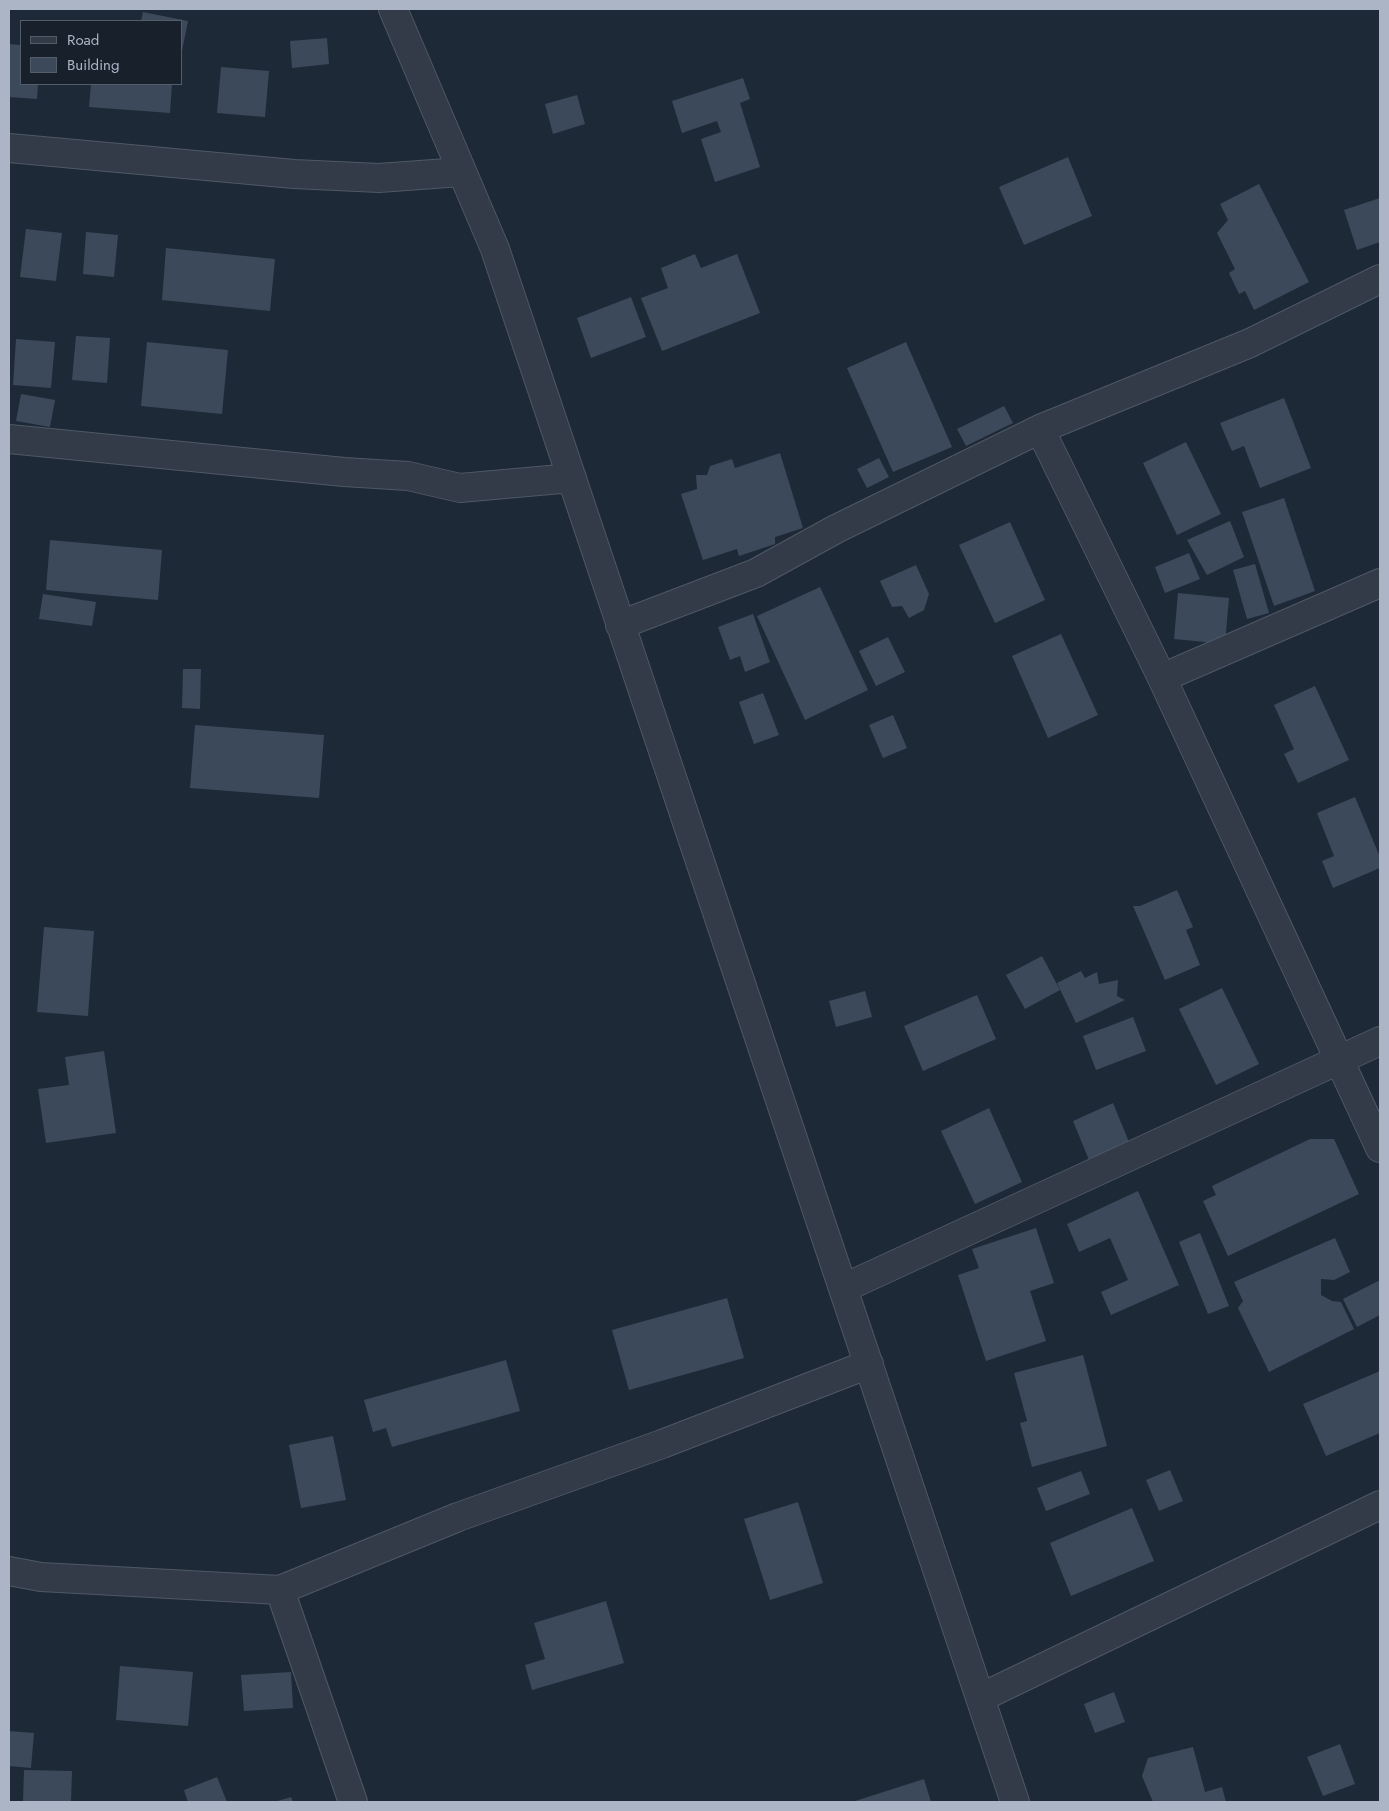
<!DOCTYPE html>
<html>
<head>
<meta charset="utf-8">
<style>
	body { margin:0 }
	#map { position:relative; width:1389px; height:1811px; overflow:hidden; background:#1e2937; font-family:Jost,sans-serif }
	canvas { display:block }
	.frame { position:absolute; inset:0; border:10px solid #abb5c5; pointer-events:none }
	.legend { position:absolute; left:20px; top:20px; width:162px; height:65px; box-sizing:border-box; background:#18202c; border:1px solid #535c69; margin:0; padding:6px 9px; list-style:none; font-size:15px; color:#abb5c5 }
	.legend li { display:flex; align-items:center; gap:10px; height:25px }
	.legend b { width:25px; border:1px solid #535c69 }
</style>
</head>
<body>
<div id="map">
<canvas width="1389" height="1811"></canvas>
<div class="frame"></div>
<ul class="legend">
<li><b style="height:6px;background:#323b47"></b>Road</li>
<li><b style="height:14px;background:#3c495a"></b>Building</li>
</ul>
</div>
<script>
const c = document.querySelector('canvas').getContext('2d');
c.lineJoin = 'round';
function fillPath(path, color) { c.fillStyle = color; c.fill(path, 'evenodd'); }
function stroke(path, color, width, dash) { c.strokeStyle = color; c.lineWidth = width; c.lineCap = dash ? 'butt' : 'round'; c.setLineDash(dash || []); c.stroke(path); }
fillPath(new Path2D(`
	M143,12L188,21L182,51L181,21H141Z
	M327,38L329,64L292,68L290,41Z
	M9,44L21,45V84H38L37,99L9,97Z
	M221,67L269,71L265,117L217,113Z
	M743,78L750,99L740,103L760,167L715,182L701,139L721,132L717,121L682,133L672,101Z
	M91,84H172L170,113L89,107Z
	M577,95L585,124L553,134L545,104Z
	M1068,157L1092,216L1024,245L999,187Z
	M1259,184L1309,282L1254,310L1245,291L1239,294L1229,273L1235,269L1217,233L1228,220L1220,204Z
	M1380,198V242L1357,250L1344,210Z
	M26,229L62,233L56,281L20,277Z
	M86,232L118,235L114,277L83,274Z
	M166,248L275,259L270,311L162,300Z
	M695,254L701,268L737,254L760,313L662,351L641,298L668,288L661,268Z
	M631,297L646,337L591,358L577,318Z
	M76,336L110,338L107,383L72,380Z
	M16,339L55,342L51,388L13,385Z
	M147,342L228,350L222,414L141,406Z
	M906,342L952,447L893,472L847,368Z
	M21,394L55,400L50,427L16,421Z
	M1284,398L1311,468L1260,488L1244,446L1232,451L1220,423Z
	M1004,406L1013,423L966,446L957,429Z
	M1186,442L1221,514L1177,535L1143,463Z
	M780,453L803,528L775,537V544L739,556L737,549L703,560L681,494L697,489L696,475H707L710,466L732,459L735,468Z
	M879,458L889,477L867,488L857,469Z
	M1284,498L1315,591L1274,606L1242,512Z
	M1230,521L1244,557L1207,575L1187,540Z
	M1010,522L1045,600L995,623L959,545Z
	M50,540L162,550L158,600L46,590Z
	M1189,553L1200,579L1165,593L1155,567Z
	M1255,564L1269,613L1247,619L1233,570Z
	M916,565L929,594L924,610L909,618L902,606L892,607L880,581Z
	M820,587L868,690L805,720L757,616Z
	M1178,593L1229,598L1225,644L1174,639Z
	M43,594L96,602L92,626L39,619Z
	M753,614L770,662L745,672L740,656L730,660L718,627Z
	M1061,634L1098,715L1048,738L1012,656Z
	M888,637L905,672L876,686L859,651Z
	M183,669H201L200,709L182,708Z
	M1315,686L1349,760L1298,783L1284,754L1294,749L1274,705Z
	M763,693L779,735L754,744L739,702Z
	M893,715L907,748L883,758L869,725Z
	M195,725L324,735L319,798L190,788Z
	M1355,797L1380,857V868L1333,888L1322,861L1334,856L1317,813Z
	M1177,890L1193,927L1186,930L1200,965L1165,980L1133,906H1140Z
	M44,927L94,931L88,1016L37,1012Z
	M1042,956L1060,990L1025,1009L1006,975Z
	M1081,971L1085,978L1097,972L1099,984L1118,980L1117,996L1125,1000L1076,1023L1057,983Z
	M1222,988L1259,1064L1216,1085L1179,1009Z
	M865,991L872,1017L836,1027L829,1001Z
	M977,995L996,1039L923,1071L904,1026Z
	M1133,1017L1146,1051L1096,1070L1083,1036Z
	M104,1051L116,1133L46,1143L38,1089L69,1085L65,1057Z
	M1113,1103L1129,1142L1089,1160L1073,1121Z
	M989,1108L1022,1182L975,1204L941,1131Z
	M1310,1139H1334L1359,1194L1228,1256L1203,1201L1216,1195L1212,1186Z
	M1138,1191L1179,1285L1111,1315L1101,1292L1128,1280L1110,1238L1079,1252L1067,1224Z
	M1036,1228L1054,1283L1030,1291L1046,1341L986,1361L958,1275L979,1268L972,1249Z
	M1200,1233L1229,1306L1208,1314L1179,1242Z
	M1335,1238L1350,1272L1334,1280L1321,1279V1295L1332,1301L1341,1302L1354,1329L1269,1372L1238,1308L1243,1301L1234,1282Z
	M1380,1280V1315L1357,1327L1343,1299Z
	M727,1298L744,1358L629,1390L612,1330Z
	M1083,1355L1107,1446L1032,1467L1020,1423L1027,1421L1014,1373Z
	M506,1360L520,1411L392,1447L386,1428L373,1432L364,1400Z
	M1380,1371V1433L1326,1456L1303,1404Z
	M333,1436L346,1500L301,1508L289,1445Z
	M1170,1470L1183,1501L1159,1511L1146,1480Z
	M1081,1471L1090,1494L1046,1511L1037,1488Z
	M798,1502L823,1583L770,1600L744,1519Z
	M1132,1508L1154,1561L1071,1596L1050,1543Z
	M606,1601L624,1663L532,1690L525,1665L545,1659L534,1623Z
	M120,1666L193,1672L188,1726L116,1720Z
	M291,1672L293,1708L244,1711L241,1675Z
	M1114,1692L1125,1722L1095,1733L1084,1704Z
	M9,1731L34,1733L31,1768L9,1766Z
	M1340,1744L1355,1784L1323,1796L1307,1757Z
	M1193,1747L1205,1792L1222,1787L1226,1802H1153L1142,1776L1148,1758Z
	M24,1770L72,1771L71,1802H23Z
	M217,1777L227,1802H188L184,1790Z
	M924,1779L931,1802H852Z
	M291,1797L293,1802H274Z`), '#3c495a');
const minor = new Path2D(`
	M393,9L495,249L1015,1802
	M9,148L294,174L379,178L461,172
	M1040,429L1250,343L1380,279
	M9,439L344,472L408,476L460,488L572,478
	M620,625L756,573L836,529L1040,429L1162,678L1380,1148
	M1162,678L1380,583
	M844,1288L1380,1041
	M9,1571L41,1577L280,1590L458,1517L662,1444L869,1364
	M280,1590L353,1802
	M980,1698L1380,1505`);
stroke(minor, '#4f5866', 30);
stroke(minor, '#323b47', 28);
</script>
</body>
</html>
